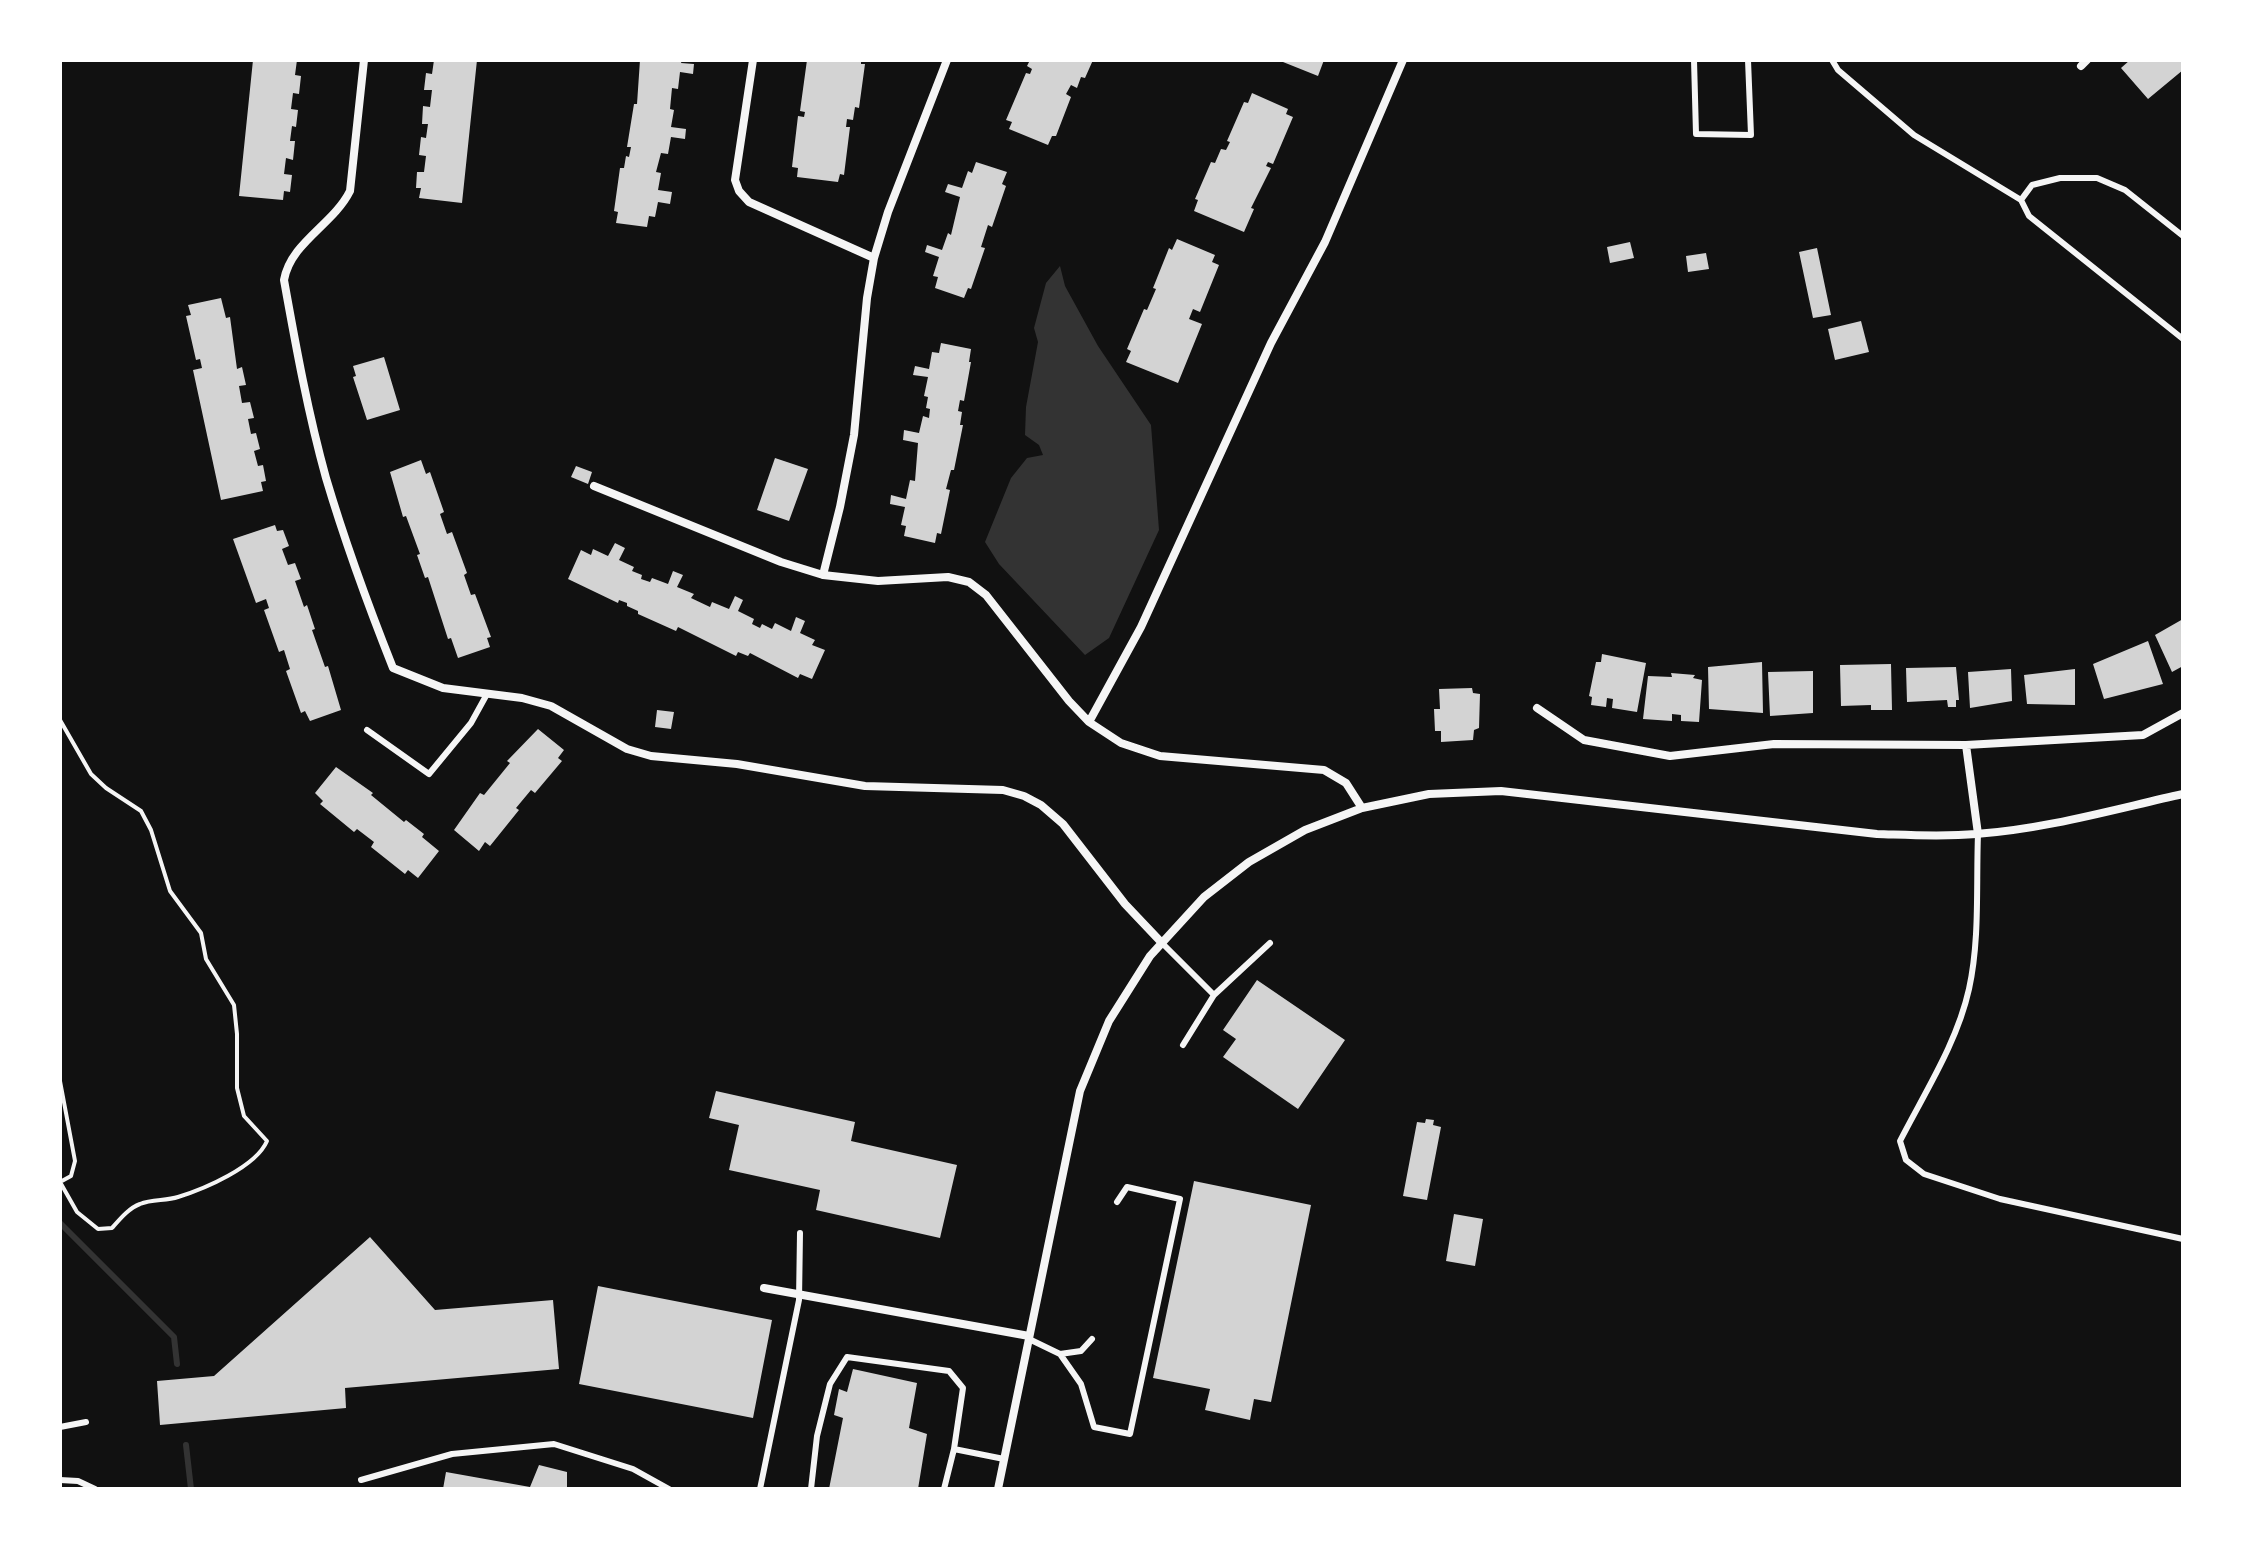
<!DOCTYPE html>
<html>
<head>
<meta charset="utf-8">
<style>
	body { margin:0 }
	#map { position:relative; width:2243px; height:1549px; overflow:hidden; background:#111; font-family:Manrope,sans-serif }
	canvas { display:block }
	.frame { position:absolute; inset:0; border:62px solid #fff; pointer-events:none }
</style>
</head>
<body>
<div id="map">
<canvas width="2243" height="1549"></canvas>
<div class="frame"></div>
</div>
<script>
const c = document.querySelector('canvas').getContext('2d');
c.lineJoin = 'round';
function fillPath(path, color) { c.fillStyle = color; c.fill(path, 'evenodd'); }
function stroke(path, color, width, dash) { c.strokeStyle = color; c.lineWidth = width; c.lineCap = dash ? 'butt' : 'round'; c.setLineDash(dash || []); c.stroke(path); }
fillPath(new Path2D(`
	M1060,266L1065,286L1098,346L1151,425L1159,530L1109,638L1085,655L999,564L985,542L1011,478L1027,458L1043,455L1039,445L1025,435L1026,407L1038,342L1034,328L1046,283Z`), '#333');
stroke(new Path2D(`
	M60,1223L174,1337L177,1364
	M186,1445L191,1489`), '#333', 6);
fillPath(new Path2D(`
	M253,60H297L295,75L301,76L299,94L293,93L291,109L298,110L296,127L292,126L290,141H295L293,160L286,158L284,174L292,175L290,192L284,191L283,200L239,196Z
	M434,60H477L462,203L419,198L421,188H416L417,172H424L426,156L419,155L421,137L426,138L428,124H422L423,106L430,107L432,90H424L426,73L432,74Z
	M640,60H682L681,63L694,64L693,74L680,72L678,89L672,88L670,109L674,110L671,127L686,129L685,139L671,137L668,154L661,153L656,172L661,173L658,190L672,192L670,204L658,202L655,217L649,216L647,227L616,223L618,212L614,211L620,168H624L626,156L629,157L631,147H627L634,104H637Z
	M807,60H861V64H865L859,108L855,107L853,120L847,119L846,127H850L844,175L840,174L838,182L797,177L798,168L792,167L798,116L804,117L805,112L800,111Z
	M1030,60H1093L1085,78L1081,77L1077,88L1071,85L1066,94L1071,97L1056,136H1052L1048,145L1009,129L1012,122L1006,120L1026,73L1030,74L1032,69L1027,66Z
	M1278,60H1324L1318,76Z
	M2130,60H2183V70L2148,99L2121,68Z
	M1252,93L1288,109L1286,114L1293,117L1273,164L1268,162L1266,166L1271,168L1251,208L1254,209L1244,232L1194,211L1198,200L1195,199L1211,162L1215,163L1221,149L1226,150L1230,142L1227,141L1244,102L1248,103Z
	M976,162L1007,172L1002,184L1006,186L992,227L988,225L981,247L985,248L971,289L968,288L964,298L935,288L938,277L933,276L939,257L925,252L927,245L942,250L948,233L951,235L960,197L945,192L948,184L962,188L968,171L972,173Z
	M1177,239L1215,255L1212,262L1219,265L1200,312L1193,309L1189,319L1202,324L1178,383L1126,362L1131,351L1127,349L1144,309L1147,310L1156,289L1153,288L1169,248L1172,250Z
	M1630,242L1634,258L1610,263L1607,247Z
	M1817,248L1831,315L1813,318L1799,252Z
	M1706,253L1709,269L1688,272L1686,256Z
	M221,298L226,318L230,317L237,369L242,367L246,385L239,386L242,403L250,402L254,418L248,419L251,434L256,433L260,449L254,451L258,466L263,465L266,481L261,482L263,491L221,500L193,370L202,368L200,359L196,360L186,316L191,315L188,305Z
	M1861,321L1869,352L1835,360L1828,329Z
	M941,343L971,349L969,362H971L964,401L960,400L958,411L962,412L960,425H963L954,470H951L946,489L950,490L941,534L937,533L935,543L904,536L906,526L901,525L905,507L890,504L891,495L906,499L910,480L915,481L918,443L903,440L904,430L919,433L923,416L929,418L930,409L926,408L928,397L924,396L928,377L913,375L915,366L929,369L932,352L939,353Z
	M384,357L400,410L367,420L353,377L356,376L353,366Z
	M775,458L808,469L789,521L757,510Z
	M421,460L426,474L430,472L444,512L440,514L447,534L452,532L467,573L464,575L471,595L475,594L491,637L487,638L490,647L458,658L451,638L448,639L428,577L425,578L417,555L420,554L406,516L403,517L390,472Z
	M576,466L592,472L588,484L571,477Z
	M275,525L277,531L283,530L289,546L282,549L288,565L295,563L301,579L295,581L304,607L307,605L315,629L312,630L325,667L328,666L341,710L310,721L305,711L301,713L286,671L290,669L284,650L279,652L264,610L269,608L266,599L256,603L233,539Z
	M615,543L625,548L619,560L634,567L632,571L642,575L641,579L650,582L652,578L668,584L673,571L683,575L677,587L694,594L691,598L710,607L712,602L729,609L735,596L743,600L738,611L754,619L752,624L760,628L762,624L772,629L775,623L791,631L796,617L805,621L800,633L815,640L812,645L825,650L812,679L800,674L798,678L750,653L748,656L738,652L736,656L678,627L676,631L638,614V611L627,606V603L619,600L618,603L568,579L581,550L591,555L593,549L608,556Z
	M2183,619V666L2172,672L2155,635Z
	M2148,641L2163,684L2104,699L2093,664Z
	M1602,654L1646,663L1637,712L1612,708L1613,699L1607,698L1606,707L1591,705L1592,697L1589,696L1596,662H1601Z
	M1762,662L1763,713L1709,709L1708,667Z
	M1891,664L1892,710H1871V705L1841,706L1840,665Z
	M1956,667L1959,700H1956V707H1948L1947,700L1907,702L1906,668Z
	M2011,669L2012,701L1970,708L1968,672Z
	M2075,669V705L2027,704L2024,675Z
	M1813,671V713L1770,716L1768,672Z
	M1671,673L1695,675L1693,678L1702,680L1699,722L1681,721V715L1672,714V721L1643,719L1648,676L1672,677Z
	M1472,688L1473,693L1480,694L1479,728L1474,730L1473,740L1441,742V731H1435L1434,709H1440L1439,689Z
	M657,710L674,712L671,729L655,727Z
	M538,729L564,750L558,758L562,761L535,793L531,790L516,808L519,810L490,846L485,842L479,851L454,830L480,793L484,795L510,763L507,761Z
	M336,767L373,793L371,795L404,822L406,820L424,834L422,837L439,851L418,878L408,870L405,874L371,847L374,842L357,829L354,832L320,804L323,801L315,793Z
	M1257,980L1345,1040L1298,1109L1223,1057L1236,1039L1223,1030Z
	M716,1091L855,1122L851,1141L957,1165L940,1238L816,1210L820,1190L729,1170L739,1125L709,1118Z
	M1426,1119L1434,1120L1433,1125L1441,1127L1427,1200L1403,1196L1417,1122L1425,1123Z
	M1194,1181L1311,1205L1271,1402L1254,1399L1250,1420L1205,1410L1210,1389L1153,1378Z
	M1454,1214L1483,1219L1475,1266L1446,1261Z
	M370,1237L435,1310L553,1300L559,1369L345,1388L346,1408L160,1425L157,1381L214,1376Z
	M598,1286L772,1320L753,1418L579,1384Z
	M853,1369L917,1383L909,1428L927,1434L918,1489H829L843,1418L834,1415L839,1389L847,1392Z
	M539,1465L567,1472V1489H443L446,1472L530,1487Z`), '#d3d3d3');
stroke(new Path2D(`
	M60,720L91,774L106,788L141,811L151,830L170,891L201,933L206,959L234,1005L237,1034V1088L244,1116L267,1141C256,1167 204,1189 178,1197C166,1201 152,1199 140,1204C129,1208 120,1219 112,1228L98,1229L77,1212L60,1182
	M60,1081L75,1161L71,1176L60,1182`), '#f5f5f5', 4);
stroke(new Path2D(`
	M1694,60L1696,134L1751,135L1748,60
	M1832,60L1838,70L1914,135L2021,200
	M2183,236L2125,190L2097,178H2060L2032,185L2021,200L2029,216L2183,339
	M367,730L429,774L471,723L487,694
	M1978,834C1976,885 1980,939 1969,989C1957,1043 1925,1092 1900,1141L1906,1160L1924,1174L2000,1199L2183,1239
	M1161,942L1214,995L1270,943
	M1183,1045L1214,995
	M1029,1339L1060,1354L1081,1384L1094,1427L1130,1434L1180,1199L1127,1187L1117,1202
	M1060,1354L1081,1351L1092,1339
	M60,1427L86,1422
	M60,1480L78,1481L95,1489
	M361,1480L452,1454L554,1444L633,1469L669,1489
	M760,1489L799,1300L800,1233
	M811,1489L817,1436L830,1384L847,1357L949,1371L963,1388L954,1449L1004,1459
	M944,1489L954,1449`), '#f5f5f5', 6);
stroke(new Path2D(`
	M364,60L350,191C333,225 291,242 284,280C296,347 308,413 326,478C345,542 368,605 393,668L443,688L522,698L551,706L627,749L651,756L737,764L865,786L1003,790L1024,796L1041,805L1063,824L1125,904L1161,942
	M753,60L735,180L739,191L749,202L874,258
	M2081,66L2087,60
	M594,486L781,562L823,575L878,581L948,577L969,582L986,595L1069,701L1089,722L1121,743L1160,756L1324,770L1346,783L1362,808
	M823,575L840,507L854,435L867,298L874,258L888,212L947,60
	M1537,708L1584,740L1670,756L1774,744L1966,745L2143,735L2183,713
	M1089,722L1141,627L1271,343L1325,242L1403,60
	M1966,745L1978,834
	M764,1288L1029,1336
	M998,1489L1080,1091L1109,1021L1150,956L1204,897L1249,862L1305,830L1362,808L1429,794L1501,791L1877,834C1910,835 1943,837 1976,834C2046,829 2115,809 2183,794`), '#f5f5f5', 8);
</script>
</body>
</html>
